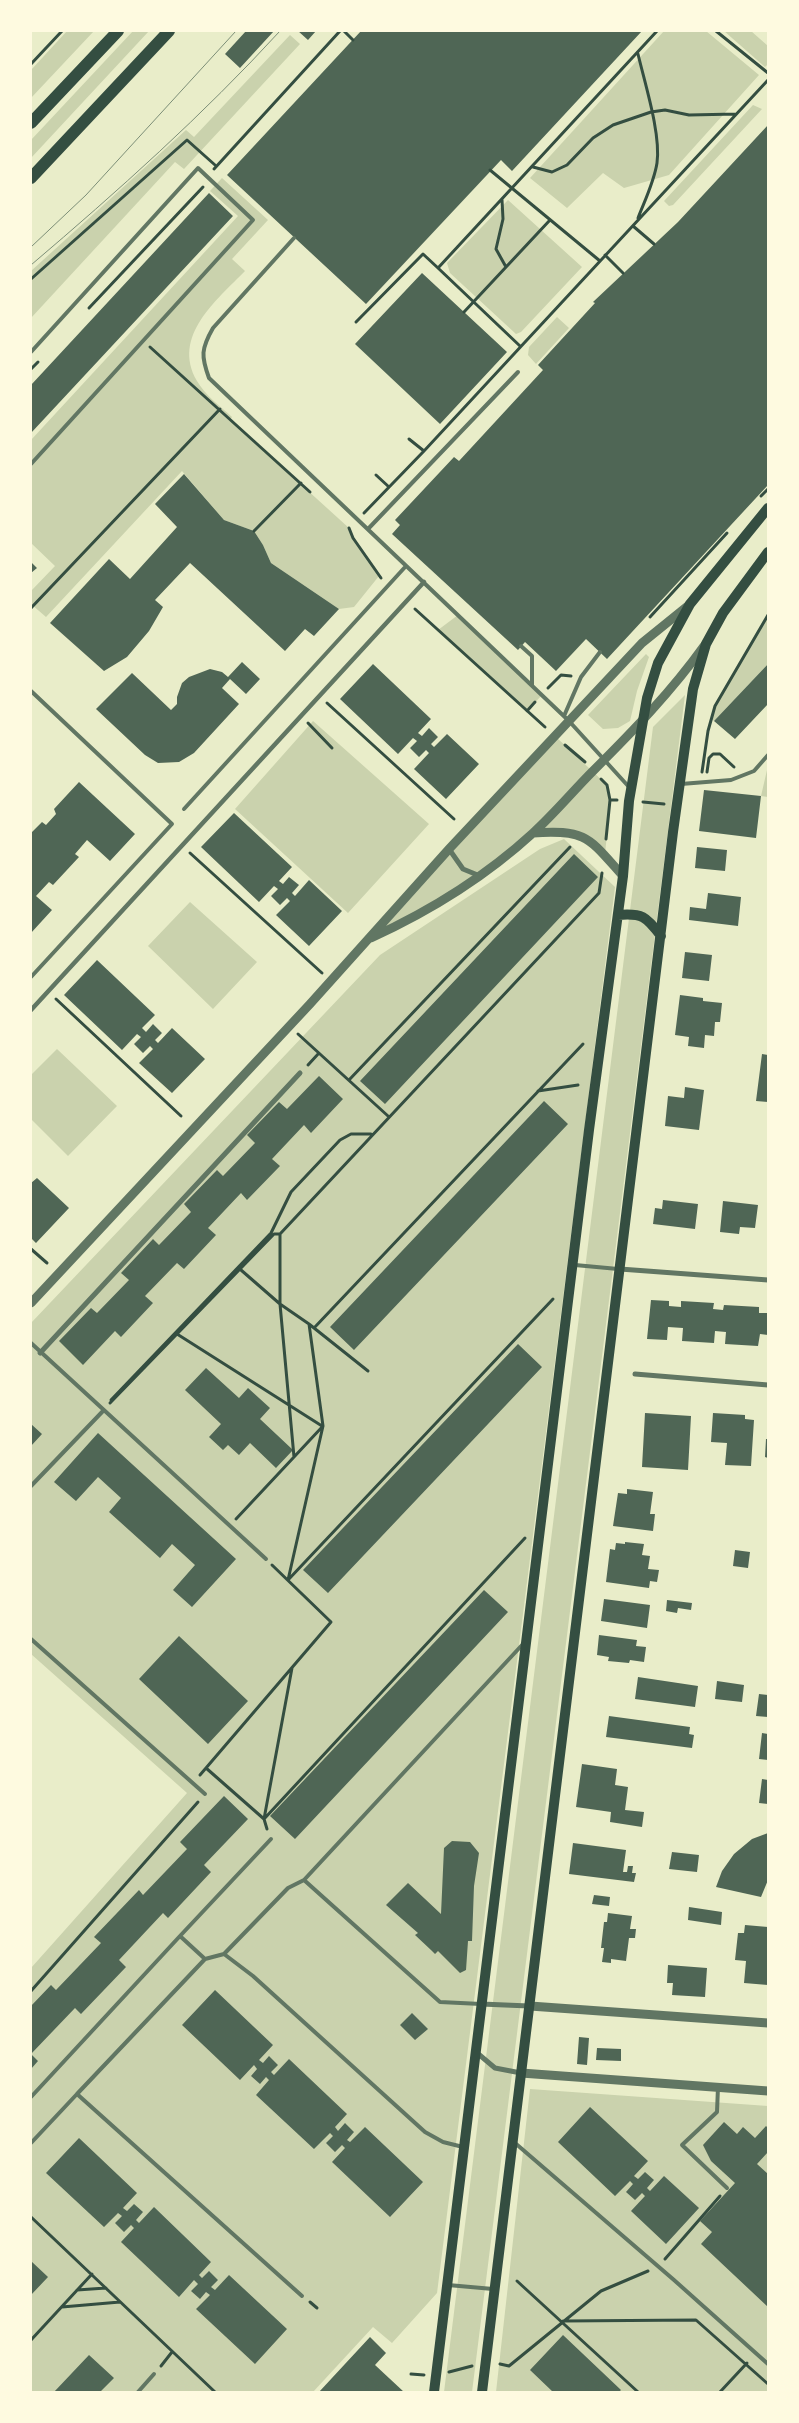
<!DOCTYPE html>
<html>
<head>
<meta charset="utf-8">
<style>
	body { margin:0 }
	#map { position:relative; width:799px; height:2423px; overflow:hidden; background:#e9edc9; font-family:"Work Sans",sans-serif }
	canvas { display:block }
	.frame { position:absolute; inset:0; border:32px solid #fefae0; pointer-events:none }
</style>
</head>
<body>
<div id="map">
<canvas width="799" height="2423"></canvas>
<div class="frame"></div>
</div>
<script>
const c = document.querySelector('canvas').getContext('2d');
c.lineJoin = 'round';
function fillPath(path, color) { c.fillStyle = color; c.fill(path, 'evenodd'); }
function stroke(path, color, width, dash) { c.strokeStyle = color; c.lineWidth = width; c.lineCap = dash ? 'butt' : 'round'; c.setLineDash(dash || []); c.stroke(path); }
fillPath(new Path2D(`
	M67,31H94L31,98V70Z
	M133,31H149L31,158V140Z
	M664,31H706L759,75L669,175L624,188L603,173L567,208L530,178Z
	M724,31H751L768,46V64L765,67Z
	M290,35L300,44L184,169L175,162L31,318V271L186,130L194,137Z
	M753,105L762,109L673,205L669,206L664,201Z
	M222,178L268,220L232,259L245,271C217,300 171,336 197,381C205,395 220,406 232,417L230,420L349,528L353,538L379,576L354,607L339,609L271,563L263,545L254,531L224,520L182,471L46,617L31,604V591L55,566L31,543V440L238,216L210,191Z
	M508,200L582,267L521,332L516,334L450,273L447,263Z
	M557,317L569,328L536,364L528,355L529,347Z
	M458,615L542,695L527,711L438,630Z
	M768,615V664L714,721L711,718L715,706Z
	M646,654L649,657L637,691L630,721L618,728L603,729L588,715Z
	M685,695L472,2392H444L653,727Z
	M313,721L429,824L348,913L235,809Z
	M555,736L607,785L610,800L605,855L581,835L533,833L480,876L367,940Z
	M768,769V797L761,796L767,770Z
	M564,839L615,887L437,2293L392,2343L373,2327L313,2392H31V1968L187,1793L31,1654V1323L380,955L540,849Z
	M190,902L257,962L213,1009L148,946Z
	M57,1049L117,1106L68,1156L31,1119V1075Z
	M530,2089L768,2106V2392H496Z`), '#cad2ad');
fillPath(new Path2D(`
	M246,31H274L240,68L225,54Z
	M298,31H316L308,40Z
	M361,31H642L512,171L501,160L366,304L227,175Z
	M768,125V485L607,659L586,639L556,671L525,642L518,650L392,534L400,525L395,520L454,457L459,461L543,370L538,365L595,303L593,302L678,222Z
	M209,193L233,216L31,433V385Z
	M422,273L507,352L440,424L355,344Z
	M184,474L224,520L254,531L263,545L271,563L339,609L314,636L305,629L285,651L190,563L155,600L163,607L149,631L127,657L104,671L50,623L109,559L130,579L177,527L155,504Z
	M31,562L37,568L31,573Z
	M242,662L260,679L246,694L230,679L222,688L239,704L194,753L179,762L158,763L145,755L96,709L132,673L171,710L177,704V697L182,683L189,677L210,669L222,672L228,677Z
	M373,664L431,719L418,733L422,736L429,728L438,737L431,744L434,747L447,734L479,764L446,799L414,769L429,753L426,750L419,757L410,748L417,741L413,738L398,754L340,699Z
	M768,664V704L735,739L714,721Z
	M79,782L135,834L110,861L87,840L75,854L79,857L53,885L49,882L36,896L52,910L31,933V833L42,822L46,825L56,814L54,809Z
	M704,790L761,796L756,838L699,831Z
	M234,813L292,867L279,881L283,884L289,877L299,885L292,893L295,896L309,880L342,911L309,946L276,915L290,901L287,898L280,905L271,896L278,889L274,886L259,902L201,847Z
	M697,847L727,850L725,871L695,868Z
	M574,854L598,877L385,1104L360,1081Z
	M708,893L741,897L738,926L689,920L690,907L706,909Z
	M685,952L712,955L709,981L682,978Z
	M97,960L155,1015L142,1028L146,1032L153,1024L162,1033L155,1040L158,1043L172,1028L205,1059L172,1093L139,1063L153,1049L150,1046L143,1053L134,1044L141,1037L137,1034L122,1050L64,995Z
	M680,995L703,998V1001L722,1003L720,1022H715L714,1036L705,1035L704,1048L688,1046L689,1037L675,1035Z
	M762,1054L768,1055V1102L756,1101Z
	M319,1076L343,1099L311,1133L304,1125L272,1159L280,1166L247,1200L241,1193L208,1228L216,1235L184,1269L177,1263L145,1296L153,1303L121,1337L115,1331L83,1365L59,1341L91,1308L97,1313L129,1280L121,1273L153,1239L159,1245L191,1212L184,1204L217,1170L223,1176L255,1143L247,1135L279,1102L287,1109Z
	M685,1087L704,1090L699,1130L665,1126L668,1096L684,1098Z
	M544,1101L568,1124L354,1350L330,1327Z
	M37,1178L69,1208L36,1243L31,1238V1183Z
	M663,1200L698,1204L695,1229L653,1224L655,1208L662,1209Z
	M723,1201L758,1205L755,1228L740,1227L739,1234L720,1232Z
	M651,1300L669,1301V1306L681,1307V1301L714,1303L713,1309L723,1310L724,1305L759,1307V1313H768V1335L760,1334L758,1346L725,1344L726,1332L715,1331L714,1343L682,1341L683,1328L668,1327L667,1340L647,1339Z
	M518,1344L542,1367L328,1593L303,1570Z
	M206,1368L239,1398L248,1388L270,1408L260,1419L293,1450L276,1468L250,1443L239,1455L228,1445L223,1450L209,1437L221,1424L185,1390Z
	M645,1413L691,1416L688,1470L642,1467Z
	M713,1413L745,1415V1419L754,1420L751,1466L725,1465L727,1443L711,1442Z
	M31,1424L42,1434L31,1446Z
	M98,1433L236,1559L192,1607L173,1590L195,1565L172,1544L160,1558L109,1512L121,1498L98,1477L76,1501L54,1482Z
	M766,1439H768V1458L765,1457Z
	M627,1489L653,1492L650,1514H655L653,1531L613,1526L618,1493L627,1494Z
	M625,1542L644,1544L642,1555L650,1556L648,1569L659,1570L657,1582L650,1581L649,1588L606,1582L610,1549L615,1550L616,1543L625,1544Z
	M735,1550L750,1552L748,1568L733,1566Z
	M484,1590L508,1612L295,1839L270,1816Z
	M604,1599L650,1605L647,1628L601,1621Z
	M667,1600L692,1603L691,1610L678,1608L677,1613L666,1611Z
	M599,1635L637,1640L636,1646L646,1647L644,1662L630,1660L629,1663L608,1661L609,1657L597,1655Z
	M179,1636L248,1701L208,1744L139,1679Z
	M638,1677L698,1686L695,1707L635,1699Z
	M717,1681L744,1685L742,1702L715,1699Z
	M759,1694L768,1695V1717L756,1716Z
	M609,1716L690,1727L689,1734L694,1735L692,1748L606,1737Z
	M762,1733L768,1734V1760L759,1759Z
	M582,1764L617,1769L615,1785L628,1787L625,1810L644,1812L642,1827L610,1822L611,1812L576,1807Z
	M762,1779L768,1780V1804L759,1803Z
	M224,1796L248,1819L204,1865L211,1872L168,1918L163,1913L119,1960L126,1967L81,2014L75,2008L31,2054V2006L51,1985L56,1990L101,1943L94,1937L139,1890L143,1895L187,1849L180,1842Z
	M768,1833V1880L761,1897L716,1887L722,1871L734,1854L752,1839Z
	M452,1841L470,1842L479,1853L474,1886L472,1941H468L466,1970L460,1973L438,1951L435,1954L431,1950L415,1935L418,1933L386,1905L408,1883L441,1914L444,1848Z
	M573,1843L626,1850L623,1872H627L628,1866H633L632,1873H636L634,1882L569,1874Z
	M672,1852L699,1855L697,1872L669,1869Z
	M594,1895L610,1897L609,1906L592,1904Z
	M689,1907L722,1912L721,1925L688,1920Z
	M608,1913L632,1916L630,1929H636L635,1938H629L626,1961L611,1959V1963L602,1962L604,1948H601L604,1922H607Z
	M745,1925L768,1927V1985L744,1983L746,1961L735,1960L738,1933H744Z
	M668,1965L707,1968L705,1997L672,1995L673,1983H667Z
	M215,1990L273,2045L259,2060L263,2063L269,2056L278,2065L271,2072L274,2075L289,2059L347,2114L335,2127L338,2131L345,2123L354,2132L347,2140L350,2142L365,2127L423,2182L390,2217L332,2162L345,2148L342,2145L335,2152L326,2143L333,2136L330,2133L314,2149L256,2095L269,2080L266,2077L260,2084L251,2076L257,2069L254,2065L240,2080L182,2025Z
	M412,2013L428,2029L415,2040L400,2025Z
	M579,2037L589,2038L587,2065L577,2064Z
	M597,2048L621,2049V2061L596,2060Z
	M31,2054L38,2061L31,2069Z
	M590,2107L648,2161L634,2176L638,2179L645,2172L654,2180L647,2188L650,2191L664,2176L699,2208L666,2244L631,2211L645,2196L642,2193L635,2200L626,2192L633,2184L630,2181L615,2196L558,2142Z
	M724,2122L737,2134L743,2127L755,2138L766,2126L768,2128V2152L757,2164L768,2174V2307L701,2244L712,2232L700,2221L735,2183L711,2161L703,2145Z
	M79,2138L137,2193L123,2208L127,2211L134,2204L143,2212L136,2220L139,2223L154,2207L211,2262L199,2275L202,2278L209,2271L218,2280L211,2287L215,2290L229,2275L287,2329L255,2364L196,2309L210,2295L206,2292L200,2299L191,2291L198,2284L194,2280L179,2297L121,2242L134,2228L131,2225L124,2232L115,2223L122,2216L118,2213L104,2227L46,2173Z
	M31,2261L48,2277L31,2295Z
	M563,2335L621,2390L619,2392H553L530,2370Z
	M370,2337L386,2353L375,2365L404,2392H319Z
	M89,2355L114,2378L100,2392H54Z`), '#4f6655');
stroke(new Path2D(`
	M344,31L353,40
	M716,31L768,73
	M638,54C645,84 661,134 657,163C654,182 645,200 638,218
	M31,64L62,31
	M533,167L552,172L567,165L593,138L613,125L651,112L665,110L689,115L736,114
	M214,169L340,31
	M490,170L600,261
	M502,200L503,219L496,249L506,267
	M633,226L654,244
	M605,255L623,273
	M31,279L187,140L215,165
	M89,308L203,187
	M464,312L550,220
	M356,322L423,254L438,268
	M520,346L438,268L657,31
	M150,347L310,492
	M31,369L38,362
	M409,439L424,451
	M376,475L389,487
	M761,496L768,489
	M364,513L424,451L768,80
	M349,528L353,538L381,578
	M254,531L301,483
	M31,608L220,409
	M415,609L545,727
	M650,617L727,533
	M548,688L561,675L571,676
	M327,703L454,819
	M527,711L535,702
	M308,723L332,748
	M565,745L585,762
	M702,772L708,731L715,706L768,615
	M707,772L709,758L713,754H720L734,767
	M601,779L607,785L610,800
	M643,802L664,804
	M606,839L610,800H617
	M190,853L322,973
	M56,999L181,1116
	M298,1034L388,1116
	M308,1065L319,1053
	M349,1080L570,847
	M538,1091L578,1085
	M280,1234V1304L294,1457
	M31,1249L47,1263
	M241,1270L280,1304L309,1324L323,1426L288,1580
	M309,1324L368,1371
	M314,1328L583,1044
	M177,1334L322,1426
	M111,1400L271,1233L291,1192L340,1140L351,1134H371
	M110,1403L274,1234H280L599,893L602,873
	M236,1519L323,1426
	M288,1580L553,1299
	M206,1768L264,1819L267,1829
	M200,1775L331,1622L272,1565
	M264,1819L525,1538
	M264,1819L292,1668
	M31,1991L198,1802
	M31,2217L215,2392
	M665,2259L720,2196
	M517,2281L638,2392
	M77,2290L106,2288
	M310,2302L317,2308
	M62,2307L120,2302
	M563,2321L696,2320L768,2384
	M31,2340L92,2274
	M500,2364L509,2366L601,2291L648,2271
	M161,2366L172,2352
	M449,2372L472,2366
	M411,2374L424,2375
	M720,2392L747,2363`), '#344e41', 3);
stroke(new Path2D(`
	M294,238L213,328C201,349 201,356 209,378L569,721L629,787
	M31,352L198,168L253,220L31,464
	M368,529L518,372
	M521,646L532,656V685
	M31,691L172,824L31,977
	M564,716L581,677L600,652
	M681,784L731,780L754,771L768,755
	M184,809L406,566
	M575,1265L618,1269
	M31,1343L266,1559
	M31,1486L103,1411
	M31,1639L205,1794
	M304,1880L440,2002L481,2004
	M224,1954L253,1976L425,2132L443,2142L463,2147
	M205,1959L180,1936L271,1839
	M718,2087L717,2112L682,2145L727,2188
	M77,2094L205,1959L224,1954L288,1888L304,1880L523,1644
	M31,2097L180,1936
	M31,2143L77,2094L302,2296
	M515,2143L674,2280L768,2364
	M448,2285L493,2289
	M138,2392L154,2374`), '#617663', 4);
stroke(new Path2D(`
	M31,1010L424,582`), '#617663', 4.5);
stroke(new Path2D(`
	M449,849L463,869L480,876
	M620,1269L768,1280
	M40,1353L300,1073
	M635,1374L768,1385
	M481,2004L529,2006
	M476,2052L495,2068L521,2073`), '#617663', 5);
stroke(new Path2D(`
	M533,833C587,829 589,838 623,876
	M371,938C430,911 485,877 533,833C554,814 573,791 593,771C633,731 671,692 704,646
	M31,1303L310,1004L449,849L642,643L689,605
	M530,2006L768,2023
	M521,2073L768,2091`), '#617663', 9);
stroke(new Path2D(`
	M618,915C642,913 646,916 661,936
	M434,2392L589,1130L623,876L629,801L647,698L658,663L690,604L768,508
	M482,2392L673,832L693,689L706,644L723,613L768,552`), '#344e41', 10);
stroke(new Path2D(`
	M31,123L118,31
	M31,178L169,31`), '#344e41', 12);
stroke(new Path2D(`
	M31,247L86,195L236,31
	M31,265C118,191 203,115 280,31`), '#7c8e77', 1);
</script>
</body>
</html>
